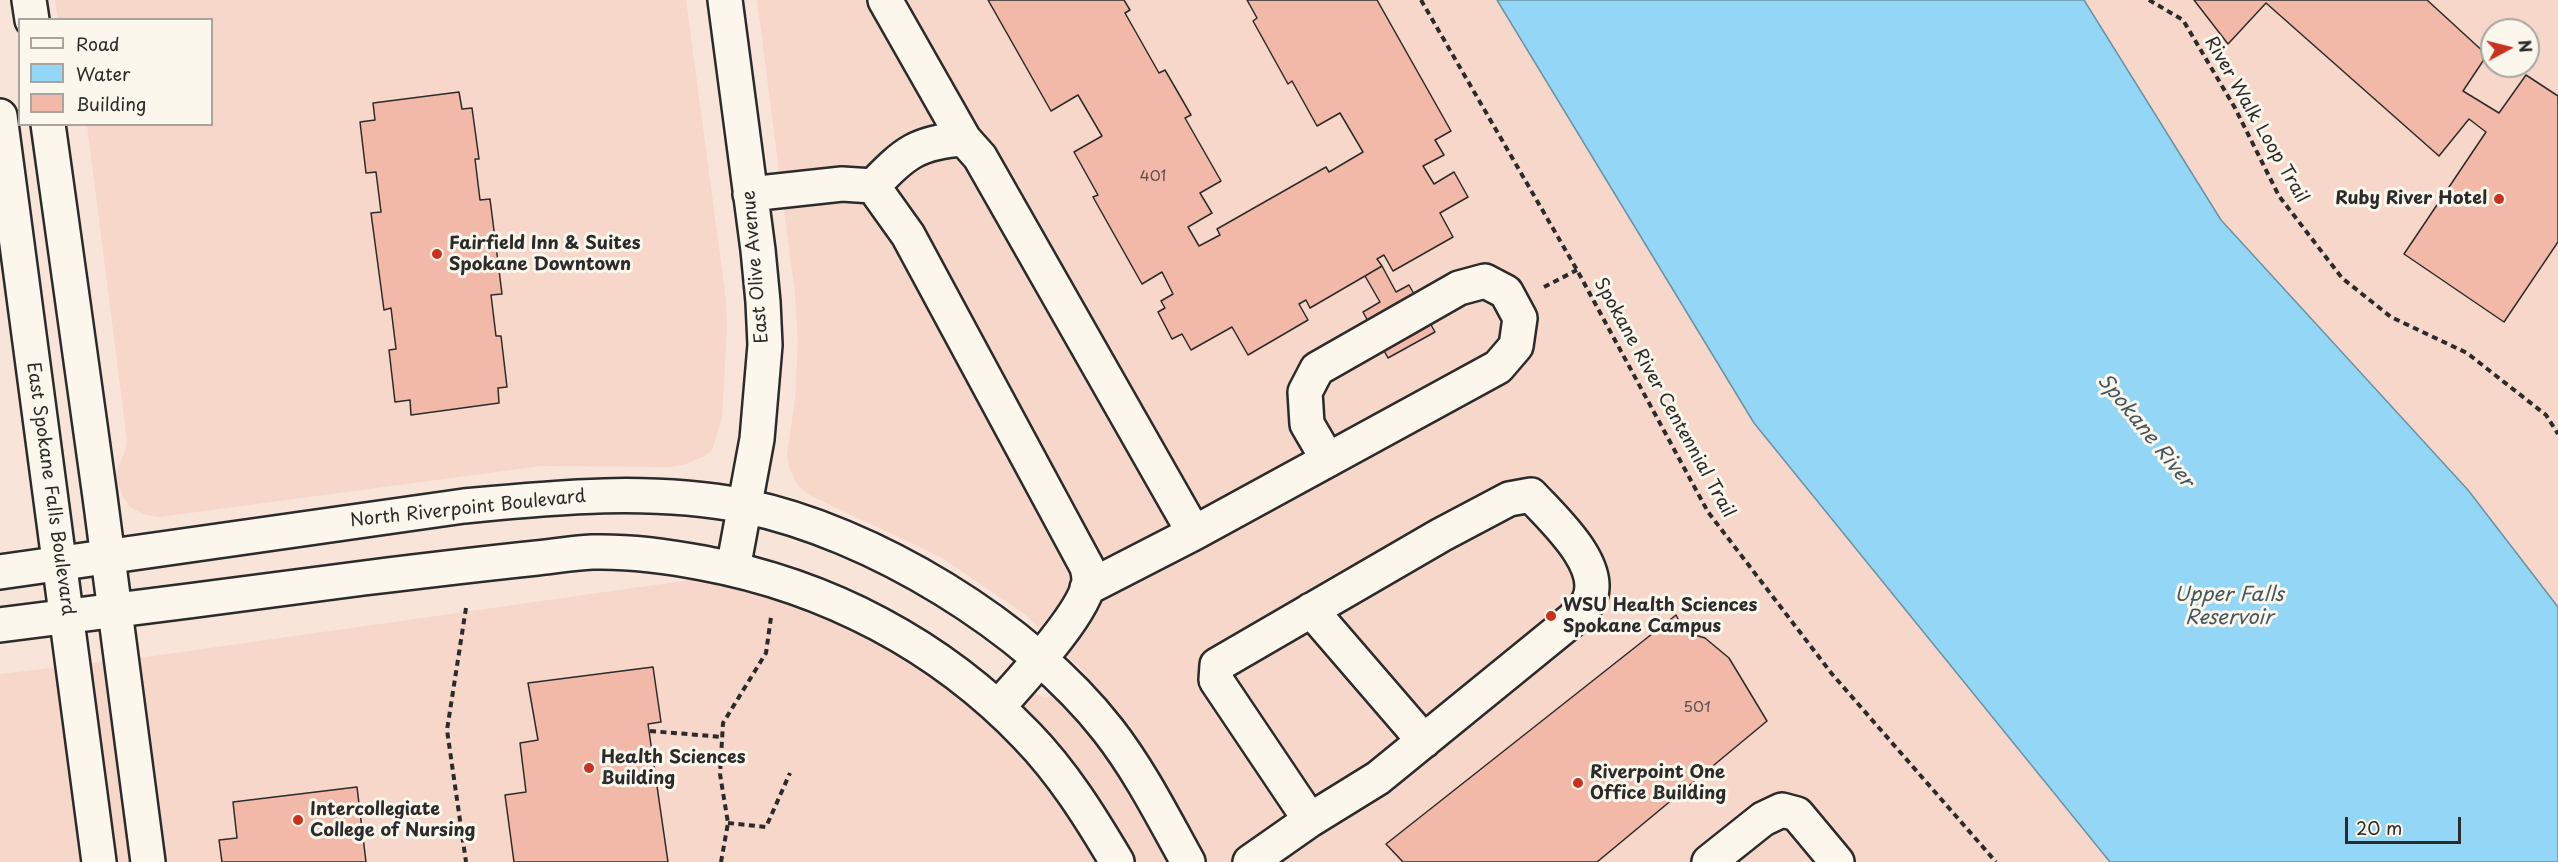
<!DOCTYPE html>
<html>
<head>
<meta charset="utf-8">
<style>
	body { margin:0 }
	#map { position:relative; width:2558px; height:862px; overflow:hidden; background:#f8e4d8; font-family:"Playpen Sans",sans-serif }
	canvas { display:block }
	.legend { position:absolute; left:18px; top:18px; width:195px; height:108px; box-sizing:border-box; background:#fbf7ec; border:2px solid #a8a59f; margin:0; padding:8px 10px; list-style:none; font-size:18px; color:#2b2b2b }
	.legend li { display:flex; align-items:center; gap:12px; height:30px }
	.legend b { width:30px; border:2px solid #a8a59f }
	.north { position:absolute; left:2480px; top:18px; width:60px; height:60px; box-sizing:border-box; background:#fbf7ec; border:2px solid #a8a59f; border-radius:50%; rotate:83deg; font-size:16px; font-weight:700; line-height:24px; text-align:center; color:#2b2b2b }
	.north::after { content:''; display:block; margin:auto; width:21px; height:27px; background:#c8321e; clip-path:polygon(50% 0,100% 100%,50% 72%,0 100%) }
	.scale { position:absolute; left:2345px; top:817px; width:116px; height:27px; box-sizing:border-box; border:3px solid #2b2b2b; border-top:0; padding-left:8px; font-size:18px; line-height:21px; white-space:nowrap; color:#2b2b2b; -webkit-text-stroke:4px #fbf7ec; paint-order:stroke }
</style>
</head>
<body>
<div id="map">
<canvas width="2558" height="862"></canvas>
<ul class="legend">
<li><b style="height:8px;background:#fbf7ec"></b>Road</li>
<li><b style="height:16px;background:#94d6f5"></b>Water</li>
<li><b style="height:16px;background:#f2b9a8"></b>Building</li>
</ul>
<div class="north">N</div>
<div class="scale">20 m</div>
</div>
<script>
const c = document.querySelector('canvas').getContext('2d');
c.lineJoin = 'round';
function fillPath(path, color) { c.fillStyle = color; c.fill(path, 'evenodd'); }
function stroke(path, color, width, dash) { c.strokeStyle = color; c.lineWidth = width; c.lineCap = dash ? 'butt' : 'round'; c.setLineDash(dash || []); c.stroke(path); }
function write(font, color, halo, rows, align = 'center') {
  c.font = font + ' "Playpen Sans",sans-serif'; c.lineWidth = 6; c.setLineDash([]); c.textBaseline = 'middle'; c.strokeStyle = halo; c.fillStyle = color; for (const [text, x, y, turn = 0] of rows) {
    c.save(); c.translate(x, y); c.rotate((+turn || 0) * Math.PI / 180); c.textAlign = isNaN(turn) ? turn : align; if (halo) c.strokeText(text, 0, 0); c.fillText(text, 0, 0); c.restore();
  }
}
fillPath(new Path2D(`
	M55,0H686L726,300L727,330L722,417L712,450L705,456L686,464L671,467L541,466L159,517L143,514L130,507L123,497L117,482V469L126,449L127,440L87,125L212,124V20L58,19Z
	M757,0H1497L1754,423L2116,862H0V674L154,656L718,576L1046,698L1087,675L1026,615L941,557L807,494L797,484L790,470L787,454L795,400L798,340L795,294Z
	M2084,0H2558V607L2468,490L2221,220ZM2492,30H2528V66H2492Z`), '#f6d7ca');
const water = new Path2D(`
	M1497,0H2084L2221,220L2468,490L2558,607V862H2110L1754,423Z`);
fillPath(water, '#94d6f5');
stroke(water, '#6a92a4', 1.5);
const building = new Path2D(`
	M988,0H1124L1130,10L1125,13L1159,73L1165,70L1191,115L1185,118L1221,181L1200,193L1212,213L1188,227L1199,246L1220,235L1217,229L1326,167L1329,172L1363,152L1340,113L1317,126L1292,81L1288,84L1253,21L1257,18L1247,0H1377L1451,131L1435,140L1444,155L1423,166L1434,184L1454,172L1468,197L1440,213L1453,237L1393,271L1384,255L1377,259L1382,266L1365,276L1310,308L1306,300L1299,304L1308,320L1248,355L1232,327L1191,350L1182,334L1172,339L1158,312L1165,308L1161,301L1173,294L1162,272L1142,284L1093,197L1098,195L1074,152L1102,136L1078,95L1051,111Z
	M2194,0H2427L2487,55L2463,91L2499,113L2526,75L2558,96V242L2504,322L2404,254L2486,132L2469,119L2439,156L2266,3L2228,44Z
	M459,92L462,109L472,108L479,159H475L480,200L490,199L502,294L491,295L496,336H501L507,387L498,388L499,403L411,415L410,400L395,402L389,350L396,349L391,308L384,310L371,213L381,212L376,172L366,173L360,122L375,120L373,103Z
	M1382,266L1396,292L1409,285L1435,332L1388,358L1363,312L1380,302L1365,276Z
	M1676,615L1685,632L1705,638L1729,658L1767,721L1597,862H1403L1386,844Z
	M653,667L661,722L648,724L668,862H514L505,795L526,792L520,743L538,740L528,683Z
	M357,787L366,862H222L219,840L237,838L233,802Z`);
fillPath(building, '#f2b9a8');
stroke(building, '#2b2b2b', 1.5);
const minor = new Path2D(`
	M725,0L758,250L763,302L765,345L757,439L733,569
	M885,0L964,139
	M873,186C905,153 917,142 964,139L980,157L1194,533L1087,588
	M750,194L842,184L873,186L908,235L1087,567C1088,571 1089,577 1089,581C1086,612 1020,682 998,707
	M1194,533L1498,367L1516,346L1520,318L1506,292L1485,281L1459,288L1317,369L1305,392L1307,424L1328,460
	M0,572L464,506C557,497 652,488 744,506C872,532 1028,627 1108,730C1140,771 1163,817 1188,862
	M1311,610L1424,741
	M0,625C121,610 243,594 364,578C421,571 479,564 537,558C555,556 574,553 592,552C630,551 667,556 703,563C827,586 940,645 1027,736C1063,773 1091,818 1117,862
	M1250,862L1310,820L1378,778L1572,620C1577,615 1585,608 1588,602C1607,567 1553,519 1531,495L1509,499L1441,535L1217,665L1216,680L1310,820
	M1709,862L1763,819L1782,810L1797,814L1837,862`);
const major = new Path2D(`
	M29,0L32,20
	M0,116L99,862
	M48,124L100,497L148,862`);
stroke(minor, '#2b2b2b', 38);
stroke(major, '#2b2b2b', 38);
stroke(new Path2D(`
	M1421,0L1577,270L1708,512L1832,674L1996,862
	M2149,0L2183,20L2235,108L2279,196L2342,278L2391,317L2467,353L2546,415L2558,434
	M1544,287L1577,270
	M466,608L447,730L466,862
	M650,731L722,737
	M728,823L766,827L790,773
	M721,862L728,823L720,774L723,723L766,653L771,617`), '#2b2b2b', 4, [6, 4.5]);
stroke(minor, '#fbf7ec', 33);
stroke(major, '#fbf7ec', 33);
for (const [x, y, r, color] of [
	[2499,199,6,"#c8321e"],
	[437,254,6,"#c8321e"],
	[1551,616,6,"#c8321e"],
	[589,768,6,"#c8321e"],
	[1578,783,6,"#c8321e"],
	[298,820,6,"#c8321e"]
]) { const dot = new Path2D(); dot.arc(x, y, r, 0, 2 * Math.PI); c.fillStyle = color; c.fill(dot); stroke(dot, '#fbf7ec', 2); }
write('15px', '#5d4e4a', null, [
	["401",1153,177],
	["501",1697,708]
]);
write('18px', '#2b2b2b', '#fbf7ec', [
	["River Walk Loop Trail",2256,120,60],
	["East Olive Avenue",756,267,-95],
	["Spokane River Centennial Trail",1664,398,61],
	["East Spokane Falls Boulevard",50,489,82],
	["North Riverpoint Boulevard",468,509,-6]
]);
write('bold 18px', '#2b2b2b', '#fbf7ec', [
	["Ruby River Hotel",2487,199,"right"],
	["Fairfield Inn & Suites",449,244],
	["Spokane Downtown",449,265],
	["WSU Health Sciences",1563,606],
	["Spokane Campus",1563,627],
	["Health Sciences",601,758],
	["Building",601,779],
	["Riverpoint One",1590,773],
	["Office Building",1590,794],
	["Intercollegiate",310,810],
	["College of Nursing",310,831]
], 'left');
write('italic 20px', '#45565e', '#fbf7ec', [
	["Spokane River",2145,431,51],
	["Upper Falls",2229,595],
	["Reservoir",2229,618]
]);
</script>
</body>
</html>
